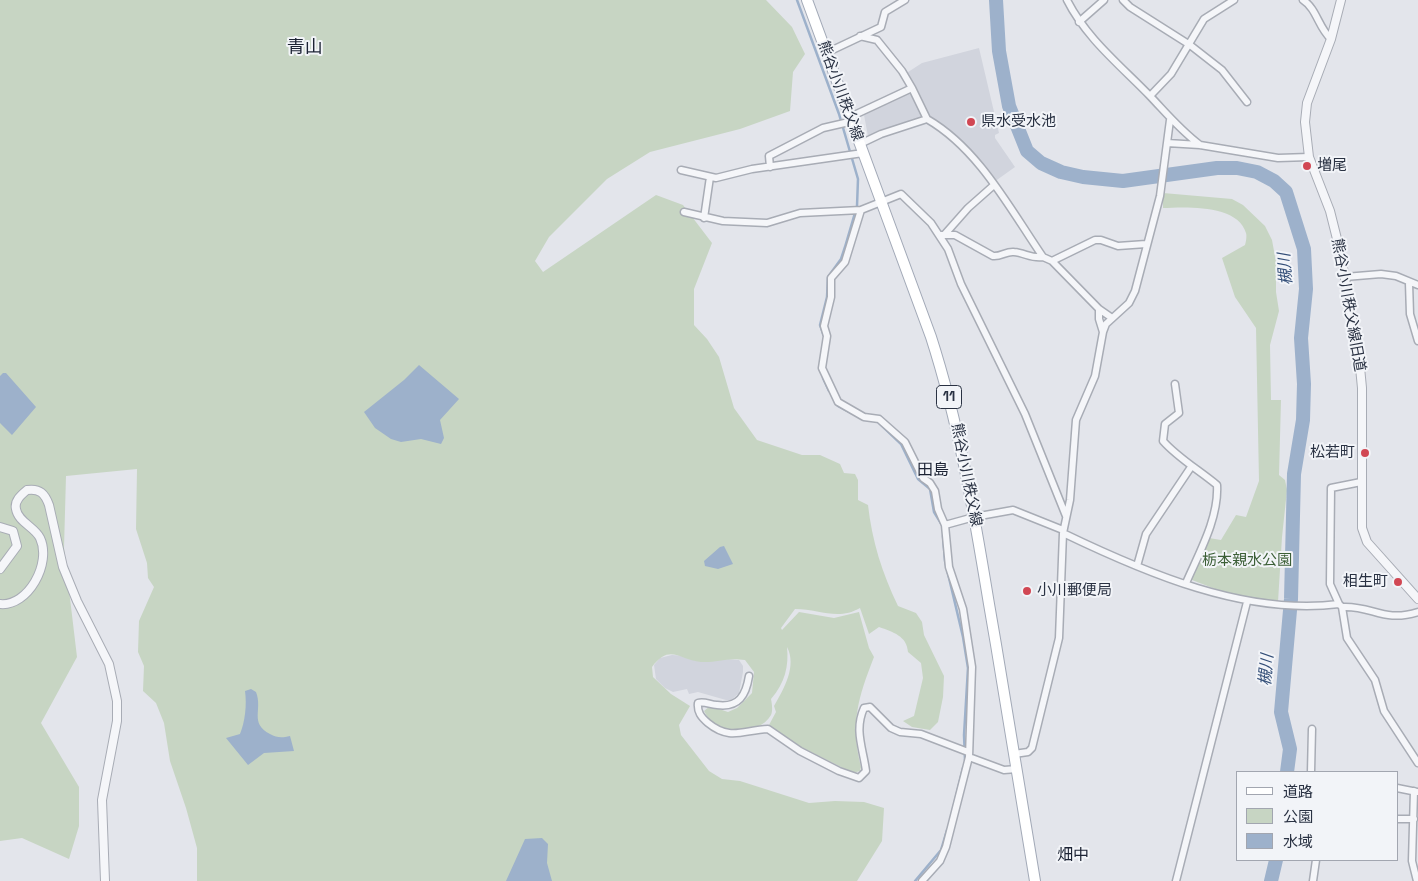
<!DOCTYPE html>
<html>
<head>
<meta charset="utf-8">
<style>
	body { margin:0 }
	#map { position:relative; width:1418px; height:881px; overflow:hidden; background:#e3e5eb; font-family:"Space Grotesk","Noto Sans JP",sans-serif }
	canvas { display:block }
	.legend { position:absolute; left:1236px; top:771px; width:162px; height:90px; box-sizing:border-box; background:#f2f4f8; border:1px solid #a2a6b0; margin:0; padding:6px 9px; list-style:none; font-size:15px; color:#2a3243 }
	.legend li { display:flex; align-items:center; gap:10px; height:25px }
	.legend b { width:25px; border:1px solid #a2a6b0 }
</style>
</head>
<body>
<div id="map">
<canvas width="1418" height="881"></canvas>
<ul class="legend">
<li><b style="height:6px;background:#fff"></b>道路</li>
<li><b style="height:14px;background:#c7d5c3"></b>公園</li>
<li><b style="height:14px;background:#9db1cb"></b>水域</li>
</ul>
</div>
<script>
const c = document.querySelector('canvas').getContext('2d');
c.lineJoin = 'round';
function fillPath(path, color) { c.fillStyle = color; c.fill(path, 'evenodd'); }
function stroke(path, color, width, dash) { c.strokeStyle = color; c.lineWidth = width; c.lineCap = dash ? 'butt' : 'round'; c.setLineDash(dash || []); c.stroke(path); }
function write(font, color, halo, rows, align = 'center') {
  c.font = font + ' "Space Grotesk","Noto Sans JP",sans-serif'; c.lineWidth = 4; c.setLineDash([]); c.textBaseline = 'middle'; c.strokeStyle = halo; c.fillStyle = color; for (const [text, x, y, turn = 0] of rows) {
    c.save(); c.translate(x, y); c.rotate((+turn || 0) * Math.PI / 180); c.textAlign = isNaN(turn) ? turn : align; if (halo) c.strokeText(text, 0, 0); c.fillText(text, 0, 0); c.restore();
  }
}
fillPath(new Path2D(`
	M979,48L999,133L995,135V138L1015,167L994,182L965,145L949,129L930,117L916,88L913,87L905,74L922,63Z
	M909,92L923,116L911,123L868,136L864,115L867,111Z
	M672,655L739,660L743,666V672L739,693L731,700H726L698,692L689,694L687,689L673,692L665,688L656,679L654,665L660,658Z`), '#d1d4dd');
fillPath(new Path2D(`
	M0,0H766L792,27L805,54L793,72L790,111L740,129L650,152L607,179L549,237L535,261L543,272L656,195L683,205L712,243L694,289V325L707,339L719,357L734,408L757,440L802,455H820L840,464L844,473L855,474L858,480V500L868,505C872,541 882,573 898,606L916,613L922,622L924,635L944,676L943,697L938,722L930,730L912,727L903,721L914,716L923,678L921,663L908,652C907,636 893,632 879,627L869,634L860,608C838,621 819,609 795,609L781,628L782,630L799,612L834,618L859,612L869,648L874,657C858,698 850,723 861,767L860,771L853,773L801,747L769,725L776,712L774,706C784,689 797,666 787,647C789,666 785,683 771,699C772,704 773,711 771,715C763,730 736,735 720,729C713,726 708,718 704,711L710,706L728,712L737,708L752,693L754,672L745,660C726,657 717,663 701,662C679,660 670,643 652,667L653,677L671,694L690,706L679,725L681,735L709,771L722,779L740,781L809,803L835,801L864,802L884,808L882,841L857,881H197V848L186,808L170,761L164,723L156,703L143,691L144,666L138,652L139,621L154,587L148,578L147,563L136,529L137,469L66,476L64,548L77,657L41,723L79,787V826L69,859L22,838L0,841Z
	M1163,193L1232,199L1243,205L1265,226L1272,240L1276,262V292L1279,311L1270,345L1271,400H1281L1279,475L1285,480L1287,490L1282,537L1278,602L1236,597L1192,580L1191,576L1209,538L1221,540L1236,515L1246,517L1259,481L1256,328L1235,297L1222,258L1245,245C1246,242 1247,236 1246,233C1238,204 1185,207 1163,208Z`), '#c7d5c3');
fillPath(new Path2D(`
	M419,365L459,399L440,420L444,438L441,444L421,439L401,442L391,439L375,428L364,412L404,380Z
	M3,373H6L36,407L12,435L0,423V376Z
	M724,546L733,564L718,569L705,566L704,561L720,547Z
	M251,689L256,692C263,710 249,723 270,734C277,738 282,738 290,736L294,751L264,753L248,765L226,738L240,734C245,722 247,705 245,691Z
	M542,838L548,844L547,863L552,881H506L525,839Z`), '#9db1cb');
stroke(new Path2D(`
	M797,0L839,114L858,179L857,206L845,247L841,259L828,277L827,297L820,325L824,336
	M823,378L829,391
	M836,402L838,406L851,413
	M877,421L901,444L918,479L930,489L934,512L942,525
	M943,536L945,561L963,637L968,668L964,735L965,760
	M949,825L963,768
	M915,881L941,850L947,830`), '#9db1cb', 2.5);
stroke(new Path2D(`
	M996,0L999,51L1009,106L1027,151L1041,163L1061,172L1083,177L1123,181L1217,168H1237L1257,172L1274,181L1286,192L1304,249L1306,289L1301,338L1304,384L1303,420L1294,474L1291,599L1281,712L1290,749L1287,772
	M1271,881L1276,860`), '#9db1cb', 14);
const minor = new Path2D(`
	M1067,0C1086,38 1121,66 1150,96C1167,114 1180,130 1200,145
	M1123,0L1130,7L1190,45L1222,70L1247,102
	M1303,0C1317,9 1318,27 1331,39
	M1079,22L1104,0
	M860,36L877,40L902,71L912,88
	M826,53L881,27L885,12L905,0
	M1150,96L1171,74L1204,19L1234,0
	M850,117L912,88L927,119
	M1167,143L1200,145L1278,158L1309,157
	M860,144L881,134L927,119C979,149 1010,209 1043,257
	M770,167L769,156L823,128L849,122
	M681,170L716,178L752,169L863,153
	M861,210L845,262L831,278V297L824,326L827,336L822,368L838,402L864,417L879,419L905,442L923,478L930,483L935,491L938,509L945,525L949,567L963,609L972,667L969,757L946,847L940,861L922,881
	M684,212L723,221L767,223L800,213L861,210L901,194L931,223L948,249L961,284L1025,414L1066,516
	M704,218L710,177
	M945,234L968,208L994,185
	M940,235H955L993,256C1001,257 1006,251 1014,252C1025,253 1032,259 1043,257L1052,261L1095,240H1101L1118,246L1146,244
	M1052,261L1099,309L1112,318
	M1345,277L1381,274L1396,276L1418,285
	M1409,283L1410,314L1418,341
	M1099,309V319L1103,332
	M1175,384L1179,413L1165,424L1163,441C1178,458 1199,470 1217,485C1219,518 1199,553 1186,583
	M945,525L974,517L1013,510L1063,530
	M1063,533L1070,500L1076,420L1095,376L1103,332L1106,324L1129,303L1135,291L1160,196L1170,120
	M1137,566L1146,534L1191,467
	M1339,604L1330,584L1331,488L1361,482
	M1342,607L1347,638L1375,680L1384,711L1418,763
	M749,676C746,695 739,708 717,705C710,705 705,701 698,703C697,712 701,717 708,723C730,741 743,730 768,729L800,751L839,771L859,778L866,771C863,748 854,730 864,708L870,707L891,728L900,732L921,734L968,752
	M1014,754L1028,752L1032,748L1059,638L1063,533C1146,573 1246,616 1339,604L1342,607C1372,605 1383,623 1418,612
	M969,757L1004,770L1017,769
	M1311,772L1312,729
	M1397,788L1417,792
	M1414,791L1412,861L1417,881
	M1397,819H1414
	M1176,881L1247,602
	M1313,881L1316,860`);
const tertiary = new Path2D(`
	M1341,0L1331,39L1307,103L1305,122L1309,157L1330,211L1340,251L1359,357L1362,388V528L1367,542L1418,599
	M0,527L13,531L17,546L0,569
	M0,604C28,607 52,563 40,538C35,527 18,522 16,509C14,501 21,495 27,490C40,488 45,494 49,505L63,567L77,601L109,664L117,701V721L102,800L105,881`);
const primary = new Path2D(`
	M807,0L931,337C959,424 974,513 989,604C1005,696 1020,788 1035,881`);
stroke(minor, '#a8acb5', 9);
stroke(tertiary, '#a8acb5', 10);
stroke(primary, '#a2a9b7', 12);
stroke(minor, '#f5f6f9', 6);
stroke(tertiary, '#f5f6f9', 8);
stroke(primary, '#fff', 10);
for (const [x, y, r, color] of [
	[971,122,5,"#d14753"],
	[1307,166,5,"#d14753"],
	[1365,453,5,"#d14753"],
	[1398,582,5,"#d14753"],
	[1027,591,5,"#d14753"]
]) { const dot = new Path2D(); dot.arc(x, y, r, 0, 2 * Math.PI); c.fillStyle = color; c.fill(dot); stroke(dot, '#f2f4f8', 2); }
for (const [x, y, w] of [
	[949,397,25]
]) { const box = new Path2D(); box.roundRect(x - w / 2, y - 11.5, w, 23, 4); c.fillStyle = '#f2f4f8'; c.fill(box); stroke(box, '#2a3243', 1); }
write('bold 14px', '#2a3243', null, [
	["11",949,397]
]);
write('15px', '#2a3243', '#f2f4f8', [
	["熊谷小川秩父線",840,91,70],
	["熊谷小川秩父線旧道",1348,305,80],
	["熊谷小川秩父線",966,475,79]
]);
write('15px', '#2a3243', '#f2f4f8', [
	["県水受水池",981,122],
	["増尾",1317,166],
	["松若町",1355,453,"right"],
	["相生町",1388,582,"right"],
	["小川郵便局",1037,591]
], 'left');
write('15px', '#3c5f37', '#f2f4f8', [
	["栃本親水公園",1247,561]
]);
write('italic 16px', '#334e78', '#f2f4f8', [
	["槻川",1286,269,-94],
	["槻川",1267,670,-85]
]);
write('16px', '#1c2334', '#f2f4f8', [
	["田島",933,471],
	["畑中",1073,856]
]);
write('18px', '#1c2334', '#f2f4f8', [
	["青山",305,48]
]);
</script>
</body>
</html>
